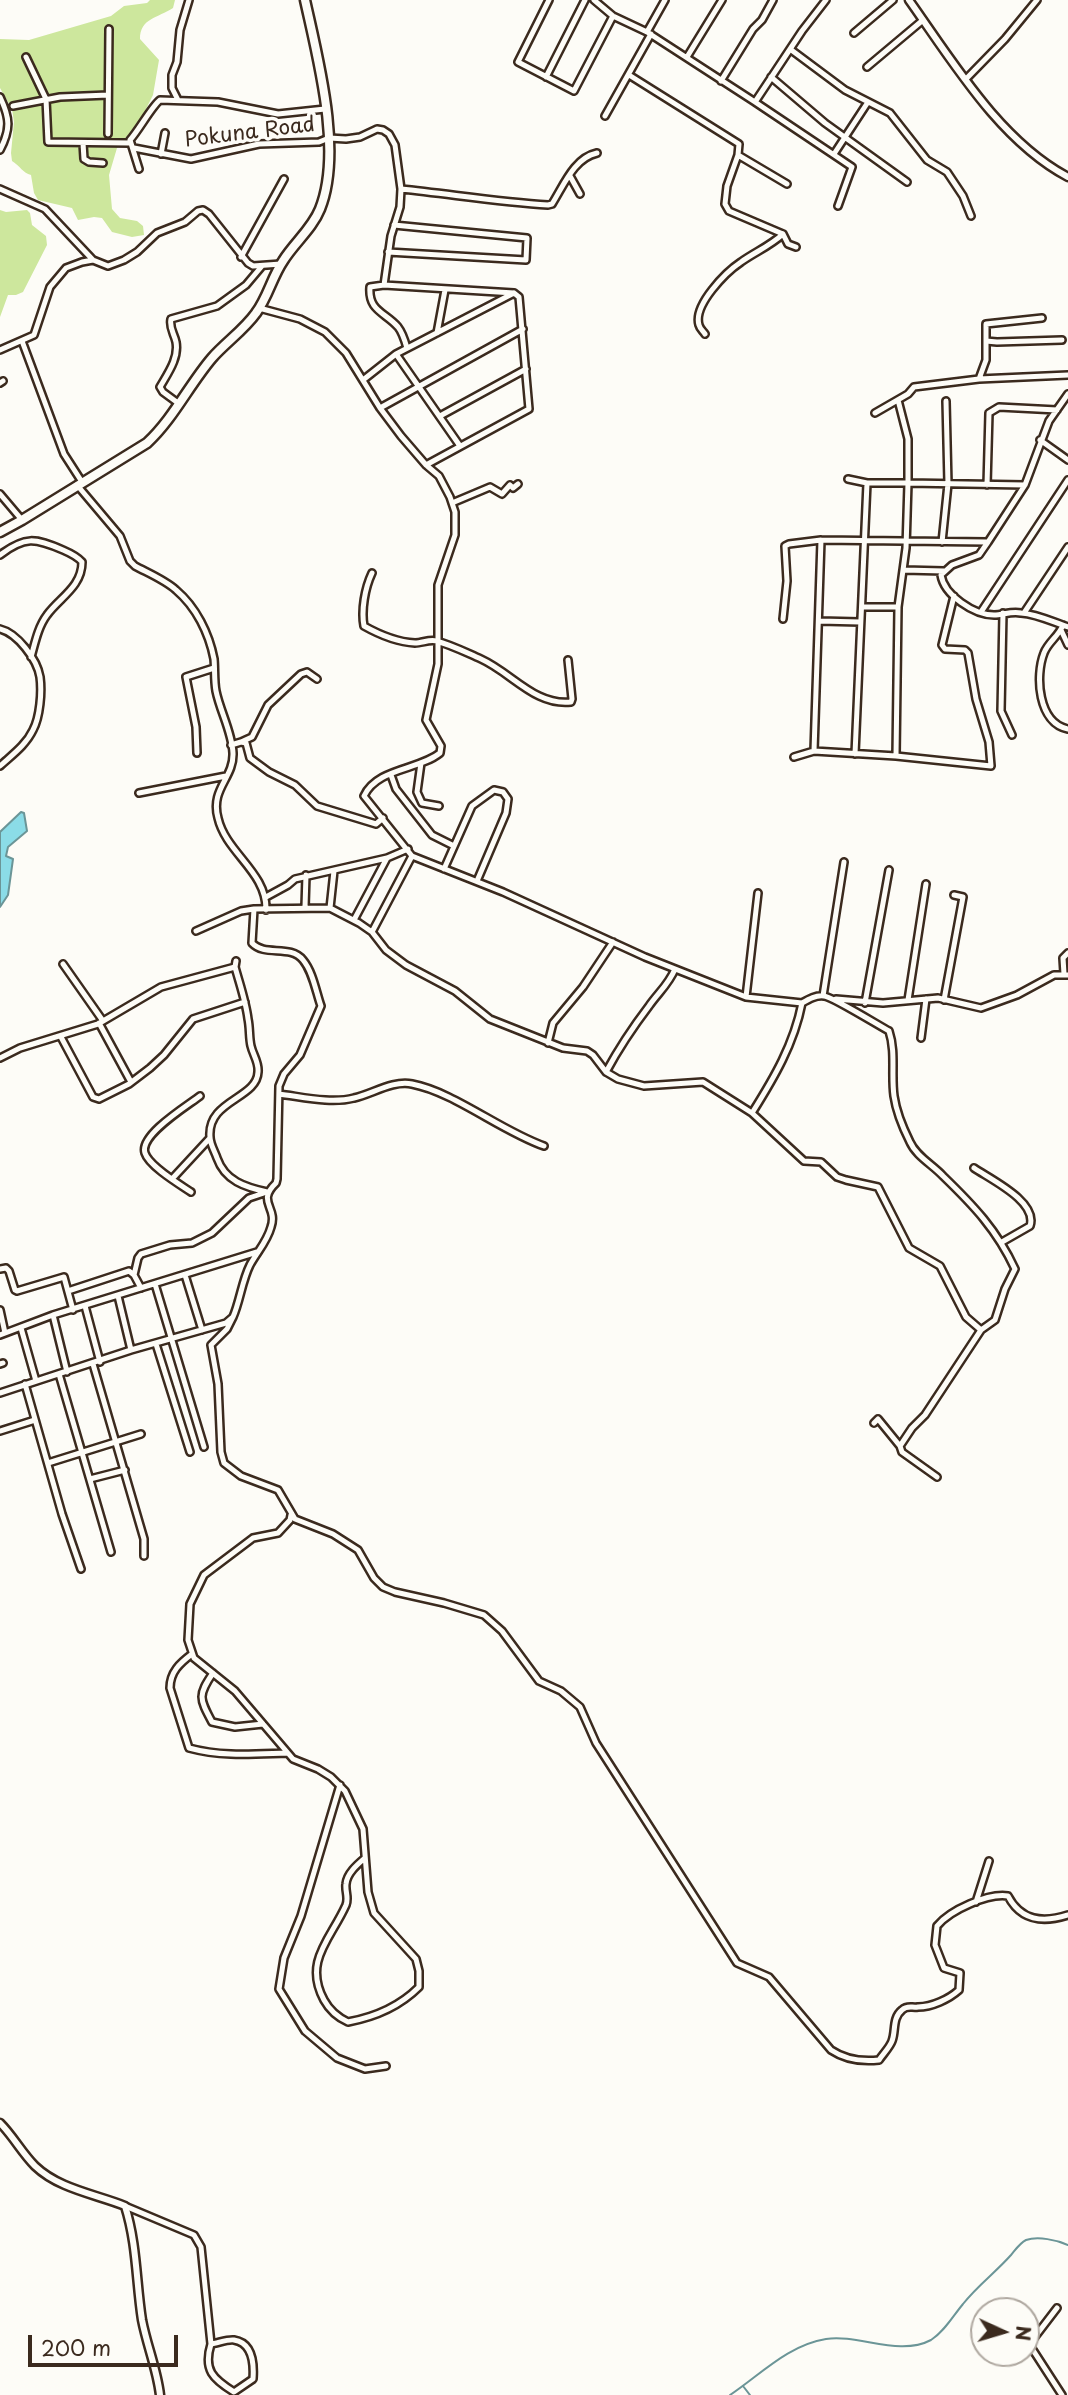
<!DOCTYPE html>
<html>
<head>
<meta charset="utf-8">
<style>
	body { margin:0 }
	#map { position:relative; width:1068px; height:2395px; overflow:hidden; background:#fdfcf7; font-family:"Playpen Sans",sans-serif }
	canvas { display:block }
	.north { position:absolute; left:970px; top:2297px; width:70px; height:70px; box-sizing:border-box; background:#fdfcf7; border:2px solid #afa8a0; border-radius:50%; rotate:94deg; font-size:19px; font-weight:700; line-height:28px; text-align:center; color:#3b2a1e }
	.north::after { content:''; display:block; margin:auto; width:24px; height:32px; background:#3b2a1e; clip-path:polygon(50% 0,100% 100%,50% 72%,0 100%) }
	.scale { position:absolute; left:28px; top:2335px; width:150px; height:32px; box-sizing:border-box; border:4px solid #3b2a1e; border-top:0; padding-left:9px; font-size:21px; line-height:24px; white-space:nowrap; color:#3b2a1e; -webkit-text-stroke:5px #fdfcf7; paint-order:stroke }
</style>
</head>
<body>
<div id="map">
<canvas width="1068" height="2395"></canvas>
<div class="north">N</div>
<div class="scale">200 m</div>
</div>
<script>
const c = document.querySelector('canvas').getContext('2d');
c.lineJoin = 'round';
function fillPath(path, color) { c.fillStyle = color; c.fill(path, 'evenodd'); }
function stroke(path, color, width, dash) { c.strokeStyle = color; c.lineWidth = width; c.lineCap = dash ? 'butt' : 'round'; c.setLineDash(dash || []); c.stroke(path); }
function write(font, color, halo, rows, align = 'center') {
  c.font = font + ' "Playpen Sans",sans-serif'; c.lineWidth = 7; c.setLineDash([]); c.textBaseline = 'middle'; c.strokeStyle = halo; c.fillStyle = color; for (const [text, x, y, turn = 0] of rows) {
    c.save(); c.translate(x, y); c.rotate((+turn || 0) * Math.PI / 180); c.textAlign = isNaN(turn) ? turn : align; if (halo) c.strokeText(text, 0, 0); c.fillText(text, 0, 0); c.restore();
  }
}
fillPath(new Path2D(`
	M150,0H175L173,8C158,18 140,18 140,39L159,60L153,95L140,121L117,148L109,175L112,209L120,218L137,221L143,226L144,235L132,237L112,232L102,218L94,217L78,220L72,208L38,200L34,193L31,175C23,173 20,166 12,161L11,153L14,122L12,109L0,88V39L29,40L111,16L124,6L147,3Z
	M0,210L6,212L27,210L30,213L32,225L46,236L47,245L23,292L16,295H8L0,317Z`), '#cde79d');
const water = new Path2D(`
	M21,812L24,813L27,831L8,847L6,856L13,859L8,895L0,907V832Z`);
fillPath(water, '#8bdce7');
stroke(water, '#6b9597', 2);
stroke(new Path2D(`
	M743,2386L750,2395
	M730,2395C760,2375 788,2345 826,2339C859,2334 899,2357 931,2340C944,2332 953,2316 963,2304C977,2286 996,2272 1011,2255C1016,2249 1020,2243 1026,2240C1038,2236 1057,2240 1068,2245`), '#6b9597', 2);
const minor = new Path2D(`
	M549,0L518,62L574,91L613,16
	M594,0L613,16L647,32L755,102L802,31L826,0
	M647,32L665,0
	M854,33L893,0
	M790,49L845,90L890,113L927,160L947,172L963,196L971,216
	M26,57L46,99L48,142L130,143
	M687,57L722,0
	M867,67L923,20
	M629,75L739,144L738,155L787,184
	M546,77L585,0
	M771,77L825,123L907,182
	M966,79L1005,39L1037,0
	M721,81L753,29L762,20L773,0
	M0,97C10,118 11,129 0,150
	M178,100L172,88V75L177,62L180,30L189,0
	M755,102L852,167L838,206
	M13,106L60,97L108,95
	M605,116L651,34
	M108,134L109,29
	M83,143L84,159L89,162L103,163
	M134,148L191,159L259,144L319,142L329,138L346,139L360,137L377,129L383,130L389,134L395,145L401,189L400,207L391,236L384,285
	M161,154L165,133
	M834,154L868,102
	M738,155L727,186L725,204L729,211L783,234L788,244L796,247
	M139,169L130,140C139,130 152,106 160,100L218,102L278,114L325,109
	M570,176L580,194
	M0,189L45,209L93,260
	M401,189C450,194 499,202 548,205L552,204C564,185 574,158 597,153
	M388,252L526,260L527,238L394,225
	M241,257L284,179
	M437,333L445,290
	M705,334C703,331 700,329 699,325C693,305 726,272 741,262C755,252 770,246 783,234
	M22,341L64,454L82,482
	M986,341L997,342L1062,340
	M407,348C405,341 402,332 398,327C385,312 368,311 370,287L384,285L514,293L519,297L529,409L426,465
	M0,350L34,335L50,287L66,268L82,262L93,260L108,266L124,260L137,252L157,233L185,222L198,211L203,210L209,214L248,263L253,266L281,264
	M396,354L460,446
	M979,379L986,360V324L1042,318
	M363,380L396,354L514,293
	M0,383L3,381
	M1068,394L1049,421L1025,485L988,542L979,555L952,565L941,575C944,595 974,615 994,615C1003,615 1011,611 1021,613C1037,614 1053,622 1068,627
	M178,403L163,392L160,387C168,373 179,358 176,342C174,333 169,328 171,319L217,306L246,285L262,266
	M380,408L523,329
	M875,413L908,394L914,387L979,379L1068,375
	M440,416L526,369
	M1040,440L1068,460
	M848,479L867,483H908V439L898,400
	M77,485L120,536L130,561L135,566C148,573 165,580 176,590C196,607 209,633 214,659C215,669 214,680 216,691C220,711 232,732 233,753C234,778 210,789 218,818C226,853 267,872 266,910
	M987,485L989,413L999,407L1057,410
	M0,494L22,520
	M452,503L490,487L502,494L510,485L513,488L518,484
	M942,542L948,484L946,401
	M0,555C25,536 35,538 63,550C70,553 77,556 82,562C82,587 59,598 47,615C38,627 35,643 31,657
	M904,570L944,571
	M372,573C365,588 361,610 364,626C380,635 397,642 415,643C422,643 430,639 436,641C452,645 467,653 481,659C512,673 535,706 571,702L572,699L568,660
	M862,607H898
	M981,612L1068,480
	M1003,613L1001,711L1012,735
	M1024,613L1068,547
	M783,619L787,581L785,546L789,544L821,540L987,542
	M820,621L860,622
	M1063,625C1059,636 1048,642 1044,653C1035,676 1038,723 1068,729
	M0,629C17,633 37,659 40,677C42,692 40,717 33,730C26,745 12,755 0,766
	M1061,630L1068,645
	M241,742L252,737L268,705L301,674L307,672L317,679
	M231,745L241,742L246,743L250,758L269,772L295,785L317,806L376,824L383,818
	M814,751L821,540
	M197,753L196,727L186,677L214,668
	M855,754L867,483
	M896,756L898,607L906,548L908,483L1025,485
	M794,757L814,751L896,756L991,766L989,742L976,699L968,653L965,650L945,649L942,645L954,596
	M421,763L417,792L422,803L439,806
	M391,775L396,789L432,835L454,846
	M139,793L226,776
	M444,869L472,806L494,790L503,792L508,799L506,813L477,881
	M266,897L288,885L295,879L387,858L408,849
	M305,907L306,875
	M330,908L334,871
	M354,920L387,858
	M196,931L241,911L254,909
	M372,932L412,856
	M236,961L235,967C240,985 246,1002 248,1019C250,1028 249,1038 251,1046C253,1055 259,1062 258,1072C257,1099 207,1100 210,1137C210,1144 215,1152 217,1158C225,1181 245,1187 267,1192
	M63,964L103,1021
	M1064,974L1063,958L1068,953
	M823,996L844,862
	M746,997L758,893
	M836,999L883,1003L938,998L981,1008L1017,995L1054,975H1068
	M908,1000L926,884
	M944,1000L963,897L954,895
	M802,1003C809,999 816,995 824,996C831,996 878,1025 889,1031C896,1052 891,1074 894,1096C896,1110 903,1128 910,1142C916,1156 933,1165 943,1176C973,1205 997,1230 1015,1269L1005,1289L995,1320L981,1330L925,1415L912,1428L900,1446L902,1452L937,1477
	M865,1003L889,870
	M99,1023L131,1082
	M61,1037L93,1097L99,1099L129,1084L150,1068L164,1055L193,1019L245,1002
	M921,1038L926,999
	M548,1043L553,1023L583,987L613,942
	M0,1058L20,1048L98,1024L161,987L235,967
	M606,1072C619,1048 633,1027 649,1006C658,993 669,984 675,969
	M279,1094C303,1097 331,1104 354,1098C372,1094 393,1080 412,1084C454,1092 501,1131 544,1146
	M752,1113L804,1161L821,1162L837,1177L846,1180L878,1187L909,1248L940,1266L966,1317L981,1330
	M974,1168C992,1180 1038,1202 1030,1226L1002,1242
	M172,1179L210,1138
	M191,1192C179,1184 149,1166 145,1153C139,1135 187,1106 200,1096
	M0,1269L6,1268L9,1271L15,1290L17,1291L64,1277L73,1310
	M134,1275L138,1258L141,1254L170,1245L192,1243L212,1233L249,1198L264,1193
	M185,1275L202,1330
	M155,1284L204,1447
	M68,1291L129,1271L134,1275L141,1288
	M118,1296L131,1350
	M85,1306L100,1362
	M0,1310L5,1333
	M53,1315L67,1372
	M233,1317L227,1329L211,1345L218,1384L221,1452L224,1463L241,1476L278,1490L295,1519L333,1534L358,1550L374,1578L383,1587L395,1592L444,1603L484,1615L502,1631L539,1681L561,1691L580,1707L596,1743L737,1963L769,1977L831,2050C846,2060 861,2062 879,2060C883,2054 890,2047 892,2041C896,2031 892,2018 902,2010C907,2005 912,2008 918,2007C932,2007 949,1999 959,1990L960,1973L944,1968L935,1945L937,1926C950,1910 988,1893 1008,1896C1021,1921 1043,1923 1068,1915
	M21,1328L36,1381
	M0,1335L53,1315L257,1252
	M156,1344L190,1452
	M0,1364L3,1363
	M93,1364L144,1539V1556
	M59,1374L111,1552
	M25,1384L62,1514L81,1569
	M0,1393L131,1350L226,1323L233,1317C240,1301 242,1281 250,1265C257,1252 267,1242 271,1227C278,1207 256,1202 276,1183L277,1179L279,1086L284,1074L300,1055L321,1006C316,992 313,972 303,960C290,944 265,957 252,943L254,909L330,908L359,923L372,932L386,950L406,965L455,991L490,1019L563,1048L587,1051L593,1055L606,1072L618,1079L644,1086L703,1082L752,1113C774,1078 794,1044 802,1003L746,997L645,957L503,892L412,856L364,796C377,768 419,770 440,753L441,746L426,720L438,664V585L455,535V512L450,497L439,476L426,465L401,436L380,408L346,353L325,332L300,319L259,308
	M874,1423L878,1419L900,1446
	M0,1431L35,1420
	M48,1463L141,1434
	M90,1479L125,1470
	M291,1515L290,1520L278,1533L253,1538L204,1575L190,1604L188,1640L194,1658L235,1691L293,1759L318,1769L331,1777L345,1791L363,1829L368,1892L374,1913L416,1959L419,1971V1987C400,2006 375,2017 348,2022C337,2017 330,2011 324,2000C303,1961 331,1939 346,1905C349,1897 345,1892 346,1884C347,1873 358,1864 365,1858
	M192,1654C180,1663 170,1672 170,1688L189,1748C222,1757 254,1754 287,1753
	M213,1673C198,1695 199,1698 212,1722L235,1727L263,1724
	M340,1785L301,1916L284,1958L279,1989L305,2031L337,2058L365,2069L386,2066
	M976,1902L989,1861
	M125,2206L194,2235L201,2247L211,2344C203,2370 213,2379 234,2392L253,2379C254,2365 253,2343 234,2340C228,2339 218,2343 211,2344
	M1057,2308L1031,2342V2347L1062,2395`);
const tertiary = new Path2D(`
	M909,0C953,62 1000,141 1068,177
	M0,2123C13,2136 22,2153 35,2166C59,2189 95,2194 125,2206C137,2244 136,2281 142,2320C147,2346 157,2369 160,2395`);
const primary = new Path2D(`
	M0,532L22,520L147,443C173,419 189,385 212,358C225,343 244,330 256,313C268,297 272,277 283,261C294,243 312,229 320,209C343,152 318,59 305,0`);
stroke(minor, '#3b2a1e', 10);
stroke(tertiary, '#3b2a1e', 11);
stroke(primary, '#3b2a1e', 13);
stroke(minor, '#fdfcf7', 5);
stroke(tertiary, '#fdfcf7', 6);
stroke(primary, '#fdfcf7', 8);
write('21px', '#3b2a1e', '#fdfcf7', [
	["Pokuna Road",250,133,-7]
]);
</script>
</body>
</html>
